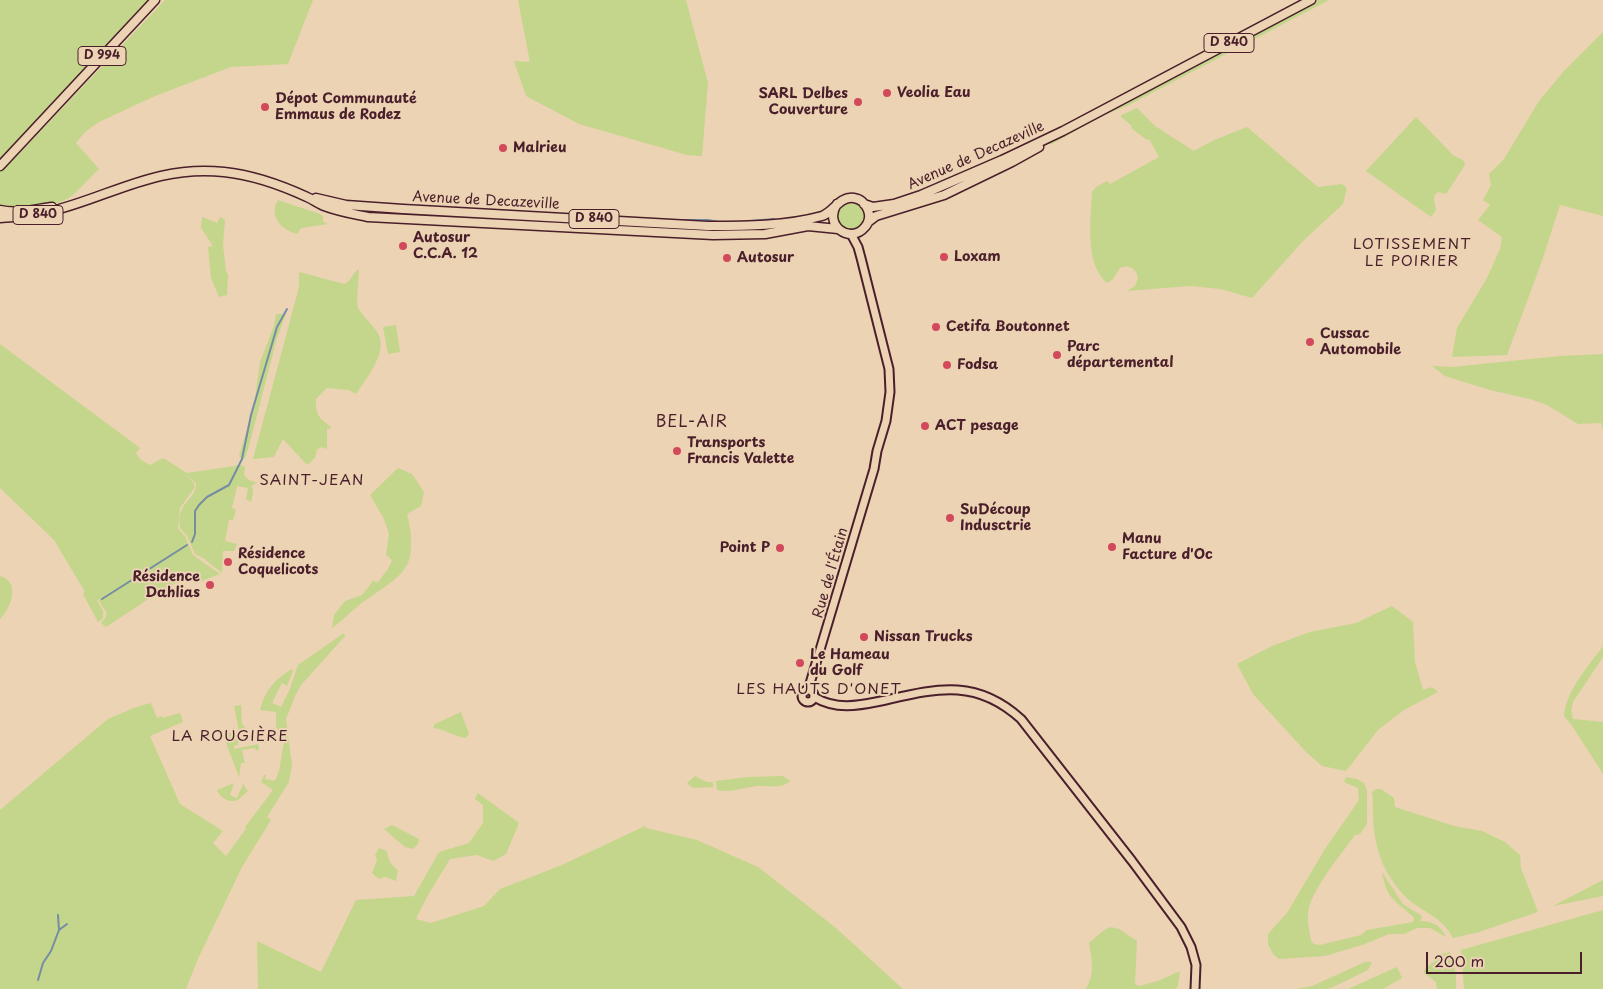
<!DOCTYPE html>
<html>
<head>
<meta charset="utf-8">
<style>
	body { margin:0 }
	#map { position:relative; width:1603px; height:989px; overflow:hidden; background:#ebd3b3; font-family:"Playpen Sans",sans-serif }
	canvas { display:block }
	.scale { position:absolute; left:1426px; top:952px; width:156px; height:22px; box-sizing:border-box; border:2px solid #4a1f2b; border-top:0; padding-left:6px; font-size:15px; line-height:18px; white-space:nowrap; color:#4a1f2b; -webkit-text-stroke:4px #ebd3b3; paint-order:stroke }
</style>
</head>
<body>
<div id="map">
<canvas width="1603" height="989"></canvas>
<div class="scale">200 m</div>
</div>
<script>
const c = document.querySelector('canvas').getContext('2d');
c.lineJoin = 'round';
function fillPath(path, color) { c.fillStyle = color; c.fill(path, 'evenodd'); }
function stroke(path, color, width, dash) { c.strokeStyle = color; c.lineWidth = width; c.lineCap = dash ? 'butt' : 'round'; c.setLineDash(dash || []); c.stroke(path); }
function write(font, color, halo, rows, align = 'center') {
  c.font = font + ' "Playpen Sans",sans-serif'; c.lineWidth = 4; c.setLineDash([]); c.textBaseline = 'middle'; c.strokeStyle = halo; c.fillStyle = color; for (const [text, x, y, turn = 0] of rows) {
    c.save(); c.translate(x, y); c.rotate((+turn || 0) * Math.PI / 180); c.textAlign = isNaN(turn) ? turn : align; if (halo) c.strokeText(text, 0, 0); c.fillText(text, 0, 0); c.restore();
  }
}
fillPath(new Path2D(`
	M0,0H148L46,109L45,112L0,161Z
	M165,0H313L288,64L231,67L155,96L99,122L85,132L76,143L99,169C90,177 78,192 69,198C53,208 18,209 0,207V172L15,158Z
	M518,0H686L708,83L702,156L687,155L579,124L526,96L514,61L530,62Z
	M1318,0H1329L1129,105L1104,115L1052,144H1049Z
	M1603,32V216L1560,205L1542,261L1507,355L1452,357L1457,328L1487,278L1500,249L1502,237L1478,220L1490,205L1483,200L1491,185L1489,174L1504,159L1539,101L1564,71Z
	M1137,108L1155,126L1194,151L1212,141L1247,127L1318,187L1342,184L1347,188L1343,204L1303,241L1252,298L1220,289L1190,286L1127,291L1135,286L1138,278C1136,268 1129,264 1120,268L1113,279L1107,283C1084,263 1091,219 1092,192L1096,187L1107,181L1110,184L1159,157L1149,139L1147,140L1131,128L1132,126L1121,117V115Z
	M1416,117L1454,156L1463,160L1465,165L1446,194L1439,192L1435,194L1434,199L1436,210L1431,217L1366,171Z
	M278,200L320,214L323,216V222L328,224L301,228L297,234C282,230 268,216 278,200Z
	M837 216a14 14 0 1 1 28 0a14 14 0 1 1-28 0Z
	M202,217L217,223L220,217L225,220L223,245L226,271L228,275L227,295L219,297L211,278L208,247L213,246L201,228Z
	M359,269C359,277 356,301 358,308C361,314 373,325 377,332C390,350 366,379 356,394L349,390L327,388L316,399C315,416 320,418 332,428L327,429V449L322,447L317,449L315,458L307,465L283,439L274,457L253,459L299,287V272L344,284C352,281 352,273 359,269Z
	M276,314H286L277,338L249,446L245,458L242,460L239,456L254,406L260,362L274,326Z
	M396,325L400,352L388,354L383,327Z
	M0,344L140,448L136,453L140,459L150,465L163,458L187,473L241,465L245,467L244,475L249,480L257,483L252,485L253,492L251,502L246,499L248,488L237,486L232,508L236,510L233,520H229L225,541L237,544L234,551H223L222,573L203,558L195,554L187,536L180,528C175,502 198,499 196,483L183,473L194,483L195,487L180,508L178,527L180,531L185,536L193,555L220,574L194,584L192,577L176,583L159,592L106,627L101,623L106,617V612L98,599L97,600L103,611V618L98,622L83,594L85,592L54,540L0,488Z
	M1603,354V431L1601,423L1578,424L1547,405L1530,399L1490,390L1445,376L1432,366L1452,367L1560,356Z
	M398,468L412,474L424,492L421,506L407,514C411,528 414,552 407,565C397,583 371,594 356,608C347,615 342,621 332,628L334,615L345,601L362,595L373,581L378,582L388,569L392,560L386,555L389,534L384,519L370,495Z
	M0,576C21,582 11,608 0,619Z
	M1392,606L1413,622L1415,662L1423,690L1432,687L1438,692L1404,710L1378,730L1346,771L1322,766L1306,752L1253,694L1237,664L1272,646L1310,632L1356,623Z
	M344,633L345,636L302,684L296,694L286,719L292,765L289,782L267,817L271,820L242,867L197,961L186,989H0V810L108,719L136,707L151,703L157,718L162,716L163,718L180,713L183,722L150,736L180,804L223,831L213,843L226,856L246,829L245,827L273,790L261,782L264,775H266L265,779L275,781L279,771L284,742L276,726V712L260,710C265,690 275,679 292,669L293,671L287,686L282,683L272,703L281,707L289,691L298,665Z
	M1603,646V657L1573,702L1571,711L1573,719L1603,722V774L1571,724L1564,716C1567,689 1588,667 1603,646Z
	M241,705L242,724L247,730H244L245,739L238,740V745L234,746V749L258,744L259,749L256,751L255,748L242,750L245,763H241L239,777L223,735L239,731L234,706Z
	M461,712L469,734L466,738C455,737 443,728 433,728L435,724Z
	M695,776L707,782H713V787L693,788L687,783Z
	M783,776L790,781C780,790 767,785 756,786C741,788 732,793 717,790L716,781L748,777Z
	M1346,777L1357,779L1364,783L1367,791V824L1360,834L1355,835C1342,853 1309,893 1308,913C1307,922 1310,932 1311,941L1314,944L1320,945L1361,935L1367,930L1413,922L1414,918C1406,909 1394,903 1388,892C1385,886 1383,878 1382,872L1403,904L1422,916L1420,921C1432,921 1441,925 1446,937L1430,928H1417L1404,934H1389L1365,944L1325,956L1279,959L1273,954L1268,944V934L1287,913L1325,849L1359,800L1358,788L1344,782Z
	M234,783L230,795L237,798L243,784L248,791L238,800C229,803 221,799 217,790Z
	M1376,789H1381L1394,798L1395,807L1454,826L1482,831L1505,842L1520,855L1521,868L1538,912L1479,932L1453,938C1442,917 1427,914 1410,901C1403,895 1397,888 1392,880C1378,860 1374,839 1373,815C1373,807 1373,800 1372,792Z
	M478,793L519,823L506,854L493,861L477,855L450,859L428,895L416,919L431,923L484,906L500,889L562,865L645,826L646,828L697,840L758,867L836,928L903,989H258L257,941L321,972L356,900L414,896L439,852L469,843L483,823V805L475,799Z
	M392,825L419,839L418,844L413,849L405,847L384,829Z
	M379,848L387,851C388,861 391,865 398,870L396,881L385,877L379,879L372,873L377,861L375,855Z
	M1603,880V896L1553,906Z
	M1603,910V989H1464L1461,950Z
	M1111,927L1119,929L1137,941L1135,984L1139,986L1158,981L1180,971L1178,986L1175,989H1086C1095,973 1092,960 1089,943L1104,930Z
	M1450,952L1456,974V989H1437L1436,982L1424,973V970L1433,962L1442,957L1441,954Z
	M1365,962H1372L1368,970L1331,988L1327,989H1296L1312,986Z
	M1397,967L1402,978L1383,989H1348Z`), '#c4d68b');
stroke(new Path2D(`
	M674,220H708L719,222
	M739,222L774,219
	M192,542L195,534V511L199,505L207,497L229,485L242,459L251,415L277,327L287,309
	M102,599L187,545
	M58,915L59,930
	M38,980L43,963L51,951L59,930L67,924`), '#758da3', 2);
const secondary = new Path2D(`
	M802 696a6 6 0 1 1 12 0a6 6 0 1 1-12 0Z
	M808,690L874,469L877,451L886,421L890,392L889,369L861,258L858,247L851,234
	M814,697C836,710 857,706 881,701C935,689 975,677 1021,719L1132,861L1181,927L1191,947L1196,965L1195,989`);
const primary = new Path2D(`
	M0,166L155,0
	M316,198L346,205L403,209L708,226C746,226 785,226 822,216C834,212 839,196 854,198C867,200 874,217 865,227C850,245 823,225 837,204
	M864,204L873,207L894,204L921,195L1002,160L1063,131L1311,0
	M0,210C17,214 35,209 52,207
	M0,218C18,216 35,216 52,211C114,195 156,165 224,172C253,175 281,185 307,197C314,200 320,205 327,207C341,212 354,214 368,217L713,235L765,234L808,226L838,229
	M868,222L876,216L944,195L1012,162L1039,147`);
stroke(secondary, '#4a1f2b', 11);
stroke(primary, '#4a1f2b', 11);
stroke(secondary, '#ebd3b3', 7);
stroke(primary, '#ebd3b3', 8);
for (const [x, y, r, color] of [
	[887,93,5,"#d1495b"],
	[858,102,5,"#d1495b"],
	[265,107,5,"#d1495b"],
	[503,148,5,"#d1495b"],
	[403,246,5,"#d1495b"],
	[944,257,5,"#d1495b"],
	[727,258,5,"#d1495b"],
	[936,327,5,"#d1495b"],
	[1310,342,5,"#d1495b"],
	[1057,355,5,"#d1495b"],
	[947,365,5,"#d1495b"],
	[925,426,5,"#d1495b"],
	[677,451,5,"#d1495b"],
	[950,518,5,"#d1495b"],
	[1112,547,5,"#d1495b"],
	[780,548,5,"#d1495b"],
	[228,562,5,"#d1495b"],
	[210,585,5,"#d1495b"],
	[864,637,5,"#d1495b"],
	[800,663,5,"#d1495b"]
]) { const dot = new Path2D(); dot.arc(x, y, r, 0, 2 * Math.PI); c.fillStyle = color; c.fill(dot); stroke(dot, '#ebd3b3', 2); }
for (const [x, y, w] of [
	[1229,43,50],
	[102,56,48],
	[38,215,50],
	[594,219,50]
]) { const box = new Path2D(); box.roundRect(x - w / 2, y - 9.5, w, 19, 4); c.fillStyle = '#ebd3b3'; c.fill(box); stroke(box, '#4a1f2b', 1); }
write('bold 12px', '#4a1f2b', null, [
	["D 840",1229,43],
	["D 994",102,56],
	["D 840",38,215],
	["D 840",594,219]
]);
write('bold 14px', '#4a1f2b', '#ebd3b3', [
	["Veolia Eau",897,93],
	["SARL Delbes",848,94,"right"],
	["Couverture",848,110,"right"],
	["Dépot Communauté",275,99],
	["Emmaus de Rodez",275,115],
	["Malrieu",513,148],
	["Autosur",413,238],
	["C.C.A. 12",413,254],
	["Loxam",954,257],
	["Autosur",737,258],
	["Cetifa Boutonnet",946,327],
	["Cussac",1320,334],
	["Automobile",1320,350],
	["Parc",1067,347],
	["départemental",1067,363],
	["Fodsa",957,365],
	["ACT pesage",935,426],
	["Transports",687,443],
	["Francis Valette",687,459],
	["SuDécoup",960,510],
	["Indusctrie",960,526],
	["Manu",1122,539],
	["Facture d'Oc",1122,555],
	["Point P",770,548,"right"],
	["Résidence",238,554],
	["Coquelicots",238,570],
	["Résidence",200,577,"right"],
	["Dahlias",200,593,"right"],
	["Nissan Trucks",874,637],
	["Le Hameau",810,655],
	["du Golf",810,671]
], 'left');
write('14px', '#4a1f2b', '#ebd3b3', [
	["Avenue de Decazeville",976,156,-24],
	["Avenue de Decazeville",486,201,3],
	["Rue de l'Étain",831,573,-74]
]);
c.letterSpacing = '1px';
write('15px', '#4a1f2b', '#ebd3b3', [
	["LOTISSEMENT",1412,245],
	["LE POIRIER",1412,262],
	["SAINT-JEAN",312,481],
	["LES HAUTS D'ONET",819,690],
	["LA ROUGIÈRE",230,737]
]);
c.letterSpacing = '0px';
c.letterSpacing = '1px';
write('16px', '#4a1f2b', '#ebd3b3', [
	["BEL-AIR",692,423]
]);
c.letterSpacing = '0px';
</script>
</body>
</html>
